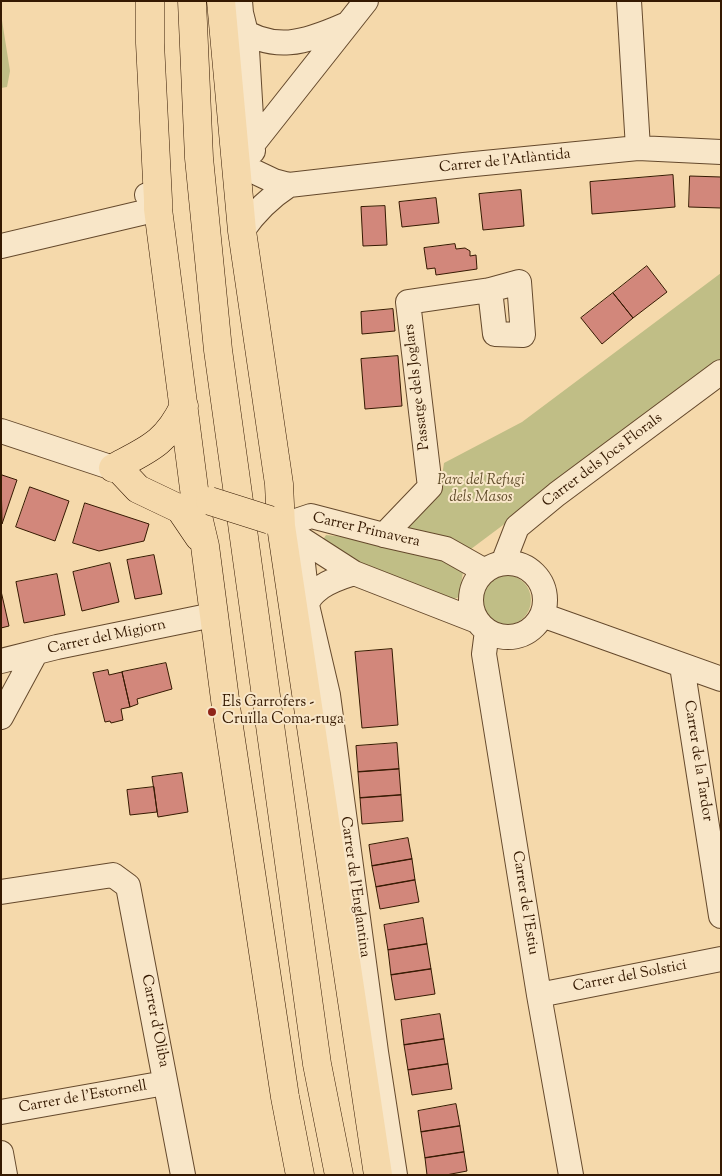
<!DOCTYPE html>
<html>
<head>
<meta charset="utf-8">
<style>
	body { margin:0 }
	#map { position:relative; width:722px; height:1176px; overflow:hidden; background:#f5d9ab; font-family:"Sorts Mill Goudy",serif }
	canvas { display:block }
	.frame { position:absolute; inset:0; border:2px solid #351901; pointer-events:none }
</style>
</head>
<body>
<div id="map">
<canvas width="722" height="1176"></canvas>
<div class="frame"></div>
</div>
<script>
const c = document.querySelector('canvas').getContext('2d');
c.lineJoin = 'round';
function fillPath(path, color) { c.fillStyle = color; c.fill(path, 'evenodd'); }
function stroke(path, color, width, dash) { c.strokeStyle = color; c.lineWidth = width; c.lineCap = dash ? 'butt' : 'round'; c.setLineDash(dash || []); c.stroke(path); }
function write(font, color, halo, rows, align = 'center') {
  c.font = font + ' "Sorts Mill Goudy",serif'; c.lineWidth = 4; c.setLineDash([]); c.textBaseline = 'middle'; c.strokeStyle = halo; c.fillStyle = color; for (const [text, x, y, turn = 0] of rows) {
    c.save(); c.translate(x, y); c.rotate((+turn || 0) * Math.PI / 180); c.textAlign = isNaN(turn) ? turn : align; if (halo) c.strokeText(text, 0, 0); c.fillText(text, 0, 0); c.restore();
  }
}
fillPath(new Path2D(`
	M1,14L10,71L7,87L1,88Z
	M721,273V362L467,552L402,530L439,496L444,463L522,422Z
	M326,535C360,538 436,551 463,572L459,597L442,604L321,543Z
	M481 600a25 25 0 1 1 50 0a25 25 0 1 1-50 0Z`), '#c0be86');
const building = new Path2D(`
	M673,175L675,207L592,214L590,182Z
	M690,176L721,177V208L689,207Z
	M521,190L524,226L483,230L479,194Z
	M436,198L439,223L402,227L399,202Z
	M385,206L387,245L363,246L361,207Z
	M455,244L456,249L465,248L470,251V256L476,255L477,269L436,275L435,268L427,269L424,248Z
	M647,266L667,292L633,318L613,293Z
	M613,293L633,318L602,344L581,318Z
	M393,309L395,331L362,334L361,312Z
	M398,356L402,406L365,409L361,359Z
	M2,475L17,480L2,524L1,476Z
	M30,487L69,501L55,541L16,527Z
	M85,503L149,524L144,541L99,551L73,543Z
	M154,555L162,594L135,599L127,560Z
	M110,563L119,602L82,611L73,572Z
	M57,574L65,615L24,623L16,582Z
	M1,591L9,626L1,628Z
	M392,649L398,725L362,728L355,652Z
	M166,663L172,689L137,699L138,704L130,707L122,672Z
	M108,670L109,675L122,672L130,707L121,709L123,720L111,723L110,721L105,722L93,673Z
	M397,743L399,769L358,772L356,746Z
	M399,769L401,795L360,798L358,772Z
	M182,773L188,812L158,817L152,777Z
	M154,787L157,812L130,815L127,790Z
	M401,795L403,821L362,824L360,798Z
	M408,838L412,859L372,866L369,845Z
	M412,859L415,880L376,887L372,866Z
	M415,880L419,902L380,909L376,887Z
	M423,918L427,944L388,950L384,925Z
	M427,944L431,969L391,975L388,950Z
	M431,969L435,994L395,1000L391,975Z
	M440,1014L444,1039L404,1045L401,1020Z
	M444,1039L448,1064L408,1070L404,1045Z
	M448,1064L452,1089L412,1095L408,1070Z
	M456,1104L460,1126L421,1132L418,1111Z
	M460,1126L464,1152L425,1158L421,1132Z
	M464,1152L467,1171L446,1175H427L425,1158Z`);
fillPath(building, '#d2877b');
stroke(building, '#351901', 1);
const minor = new Path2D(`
	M240,1L241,13L246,33L253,151
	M629,1L638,148
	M235,26C274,53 304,43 345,25
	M253,144L366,1
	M255,172L274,181L289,185L464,165L638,148L721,152
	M242,231C255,212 269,198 289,185
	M1,246L158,209L147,195
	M1,431L113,468
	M281,526L354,573L477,621
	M281,526L311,516L384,535L446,549L485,571
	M282,533L303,564L306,591L310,598
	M384,535L430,487L408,302L490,290L519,282L523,335L495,334L490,290
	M503,563L517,527L557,494L721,372
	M471 600a37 37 0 1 1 74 0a37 37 0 1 1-74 0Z
	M306,601L328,695L376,1052L395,1175
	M298,614C314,588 325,582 354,573
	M542,615L721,679
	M487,631L484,654L539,995L571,1175
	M1,661L57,647L213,615
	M682,666L721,916
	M1,717L35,654
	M1,892L113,875L128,886L183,1175
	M539,995L721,959
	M1,1112L165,1083
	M1,1153L5,1175`);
const major = new Path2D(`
	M150,1V43L158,200V209L197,512L205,546L226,707L285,1097L300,1175
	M192,1L199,158L218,350L317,1064L339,1175
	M221,1L242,231L279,484L281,526L378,1175
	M113,468C147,450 166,444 184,406
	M122,472L138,489L180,509L199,537`);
stroke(minor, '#65492c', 26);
stroke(major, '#351901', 29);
stroke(minor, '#f8e6c8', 24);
stroke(major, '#f5d9ab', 28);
const majorBridge = new Path2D(`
	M210,501L270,520`);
stroke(majorBridge, '#351901', 29, []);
stroke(majorBridge, '#f5d9ab', 28);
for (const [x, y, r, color] of [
	[212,712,5,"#8f2418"]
]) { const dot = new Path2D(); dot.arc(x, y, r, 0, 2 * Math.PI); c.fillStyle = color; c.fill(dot); stroke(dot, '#f8e6c8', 2); }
write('15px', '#351901', '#f8e6c8', [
	["Carrer de l'Atlàntida",505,162,-6],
	["Passatge dels Joglars",418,387,-97],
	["Carrer dels Jocs Florals",603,461,-37],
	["Carrer Primavera",366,531,13],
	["Carrer del Migjorn",107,638,-12],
	["Carrer de la Tardor",697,761,81],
	["Carrer de l'Englantina",354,887,82],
	["Carrer de l'Estiu",524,903,81],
	["Carrer del Solstici",630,977,-11],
	["Carrer d'Oliba",154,1021,79],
	["Carrer de l'Estornell",83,1098,-10]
]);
write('italic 15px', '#5f4b29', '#f8e6c8', [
	["Parc del Refugi",481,481],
	["dels Masos",481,498]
]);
write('15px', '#351901', '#f8e6c8', [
	["Els Garrofers -",222,703],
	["Cruïlla Coma-ruga",222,720]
], 'left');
</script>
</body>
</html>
